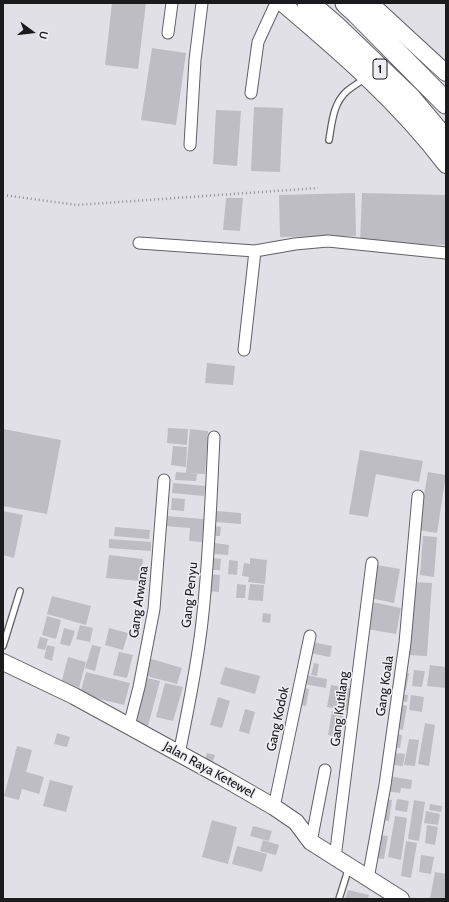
<!DOCTYPE html>
<html>
<head>
<meta charset="utf-8">
<style>
	body { margin:0 }
	#map { position:relative; width:449px; height:902px; overflow:hidden; background:#e2e0e7; font-family:Cabin,sans-serif }
	canvas { display:block }
	.frame { position:absolute; inset:0; border:4px solid #1b1a1d; pointer-events:none }
	.north { position:absolute; left:12px; top:12px; width:40px; height:40px; -webkit-text-stroke:3px #efeef4; paint-order:stroke; rotate:105deg; font-size:11px; font-weight:700; line-height:16px; text-align:center; color:#1b1a1d }
	.north::after { content:''; display:block; margin:auto; width:14px; height:18px; background:#1b1a1d; clip-path:polygon(50% 0,100% 100%,50% 72%,0 100%) }
</style>
</head>
<body>
<div id="map">
<canvas width="449" height="902"></canvas>
<div class="frame"></div>
<div class="north">U</div>
</div>
<script>
const c = document.querySelector('canvas').getContext('2d');
c.lineJoin = 'round';
function fillPath(path, color) { c.fillStyle = color; c.fill(path, 'evenodd'); }
function stroke(path, color, width, dash) { c.strokeStyle = color; c.lineWidth = width; c.lineCap = dash ? 'butt' : 'round'; c.setLineDash(dash || []); c.stroke(path); }
function write(font, color, halo, rows, align = 'center') {
  c.font = font + ' Cabin,sans-serif'; c.lineWidth = 3; c.setLineDash([]); c.textBaseline = 'middle'; c.strokeStyle = halo; c.fillStyle = color; for (const [text, x, y, turn = 0] of rows) {
    c.save(); c.translate(x, y); c.rotate((+turn || 0) * Math.PI / 180); c.textAlign = isNaN(turn) ? turn : align; if (halo) c.strokeText(text, 0, 0); c.fillText(text, 0, 0); c.restore();
  }
}
fillPath(new Path2D(`
	M112,3H146L138,69L105,65Z
	M152,48L186,53L176,125L141,120Z
	M254,107L283,108L280,172L251,171Z
	M216,110L241,111L237,166L213,164Z
	M355,193L356,236L280,237L279,195Z
	M362,193L446,195L445,245L360,243Z
	M226,198H243L240,231L223,230Z
	M207,363L235,366L233,385L205,383Z
	M168,428L188,429L187,445L167,443Z
	M3,429L61,440L47,514L3,506Z
	M190,429L208,431L205,474L186,473Z
	M173,446L187,447L186,467L171,465Z
	M360,450L423,461L419,482L376,474L368,517L349,514Z
	M176,472L197,474L196,481L175,480Z
	M428,472L446,475L437,533L418,530Z
	M173,483L205,486L204,496L172,493Z
	M172,498L185,499L184,511L171,510Z
	M3,511L23,515L14,558L3,555Z
	M216,511L241,513V524L215,522Z
	M166,516L204,519L202,542L189,541L190,528L165,526Z
	M213,526L221,527L220,536H212Z
	M115,527L150,530L149,539L114,536Z
	M423,536L437,537L434,577L420,575Z
	M109,539L151,542V551L109,548Z
	M215,543L229,545L228,555L214,554Z
	M109,555L143,559L141,581L106,578Z
	M213,558L221,559L220,570H212Z
	M250,558L267,560L265,584L248,582L249,577L242,576L244,563L250,564Z
	M229,560L238,561L237,575L228,574Z
	M377,565L400,569L394,603L370,598Z
	M210,574L220,575L219,592L208,591Z
	M412,582L432,583L427,656L407,655Z
	M237,584L246,585L245,598H236Z
	M250,584L264,585L263,601L248,600Z
	M52,596L91,606L86,625L47,614Z
	M372,602L401,608L396,634L367,629Z
	M263,613L271,614L270,623L262,622Z
	M47,616L61,620L56,639L42,635Z
	M80,625L93,628L90,642L76,639Z
	M64,628L75,631L70,646L60,644Z
	M109,628L128,633L123,650L105,645Z
	M40,637L48,639L45,650L37,648Z
	M312,642L332,646L330,657L310,653Z
	M47,645L55,647L52,661L44,658Z
	M92,645L101,647L95,671L85,668Z
	M119,652L133,655L127,678L113,675Z
	M68,657L86,662L79,688L61,684Z
	M148,658L182,668L177,684L143,675Z
	M314,663L319,664L317,676L311,675Z
	M430,665L446,667V688L427,686Z
	M225,667L260,676L255,694L220,684Z
	M414,670L425,671L422,687L412,686Z
	M86,672L130,683L124,705L80,694Z
	M402,672L409,673L406,690L399,689Z
	M305,675L327,679L326,688L304,684Z
	M143,677L160,681L148,726L132,721Z
	M165,683L183,687L173,721L156,717Z
	M331,685L353,689L349,711L327,707Z
	M300,687L309,689L306,706L297,704Z
	M399,694L408,695L407,702L398,700Z
	M411,695L424,697L422,712L409,710Z
	M218,697L230,701L222,728L210,725Z
	M398,704L407,706L403,730L395,728Z
	M245,709L255,712L249,734L239,731Z
	M332,711L344,713L340,737L328,735Z
	M425,723L435,725L429,766L418,764Z
	M57,733L70,737L67,747L54,744Z
	M395,734L402,735L400,748L393,747Z
	M409,739L419,740L415,766L404,765Z
	M17,746L32,750L26,772L44,777L39,794L22,789L19,800L4,796Z
	M207,753L215,755L212,765L204,763Z
	M396,753L405,754L403,766L394,765Z
	M388,776L412,780L411,789L401,788L400,793L385,791Z
	M50,780L73,786L66,812L43,806Z
	M383,799L392,800L389,821L380,820Z
	M397,799L409,801L407,812L395,810Z
	M414,800L425,802L419,841L408,839Z
	M430,804L442,806L441,812L429,810Z
	M426,811L440,814L438,825L424,823Z
	M395,816L407,818L401,860L388,857Z
	M212,820L237,827L228,864L202,857Z
	M427,825L438,827L435,845L425,843Z
	M253,826L272,831L269,841L250,836Z
	M379,835L388,836L384,859L375,858Z
	M263,840L279,845L276,855L260,851Z
	M406,841L417,843L411,878L401,876Z
	M237,846L267,854L262,872L232,864Z
	M421,855L434,857L431,874L419,872Z
	M435,872L446,874V899H430Z
	M348,890L369,895L368,899H345Z`), '#bebdc3');
const lane = new Path2D(`
	M329,140C332,123 333,103 347,91C353,86 359,83 365,78
	M3,646L20,591
	M339,899L349,867`);
const street = new Path2D(`
	M168,33L172,3
	M251,93L258,42L276,3
	M190,145L195,60L202,3
	M139,243L255,251L295,244L328,241L446,253
	M244,350L255,251
	M129,726L139,687L154,609L164,480
	M179,754C188,710 197,667 202,622C209,561 211,499 214,437
	M274,807L310,636
	M311,842L325,770
	M335,858L372,563
	M368,879L385,785L405,643L418,496`);
const secondary = new Path2D(`
	M282,3C341,53 399,103 446,165
	M370,3L446,73
	M3,662L74,696L222,777L274,807L296,822L311,842L401,899`);
const highway = new Path2D(`
	M308,3L336,27L409,97L446,141
	M346,3L357,13L446,103`);
stroke(lane, '#616066', 8);
stroke(street, '#616066', 13);
stroke(secondary, '#616066', 18);
stroke(highway, '#616066', 23);
stroke(new Path2D(`
	M3,195L77,205L318,188`), '#929096', 2.5, [1, 3]);
stroke(lane, '#fff', 5.5);
stroke(street, '#fff', 11);
stroke(secondary, '#fff', 16);
stroke(highway, '#fff', 21);
for (const [x, y, w] of [
	[380,69,14]
]) { const box = new Path2D(); box.roundRect(x - w / 2, y - 10, w, 20, 3); c.fillStyle = '#efeef4'; c.fill(box); stroke(box, '#1b1a1d', 1); }
write('bold 12px', '#1b1a1d', null, [
	["1",380,69]
]);
write('13px', '#1b1a1d', '#efeef4', [
	["Gang Penyu",190,595,-84],
	["Gang Arwana",139,602,-82],
	["Gang Koala",385,686,-82],
	["Gang Kutilang",340,709,-83],
	["Gang Kodok",278,719,-78],
	["Jalan Raya Ketewel",209,770,29]
]);
</script>
</body>
</html>
